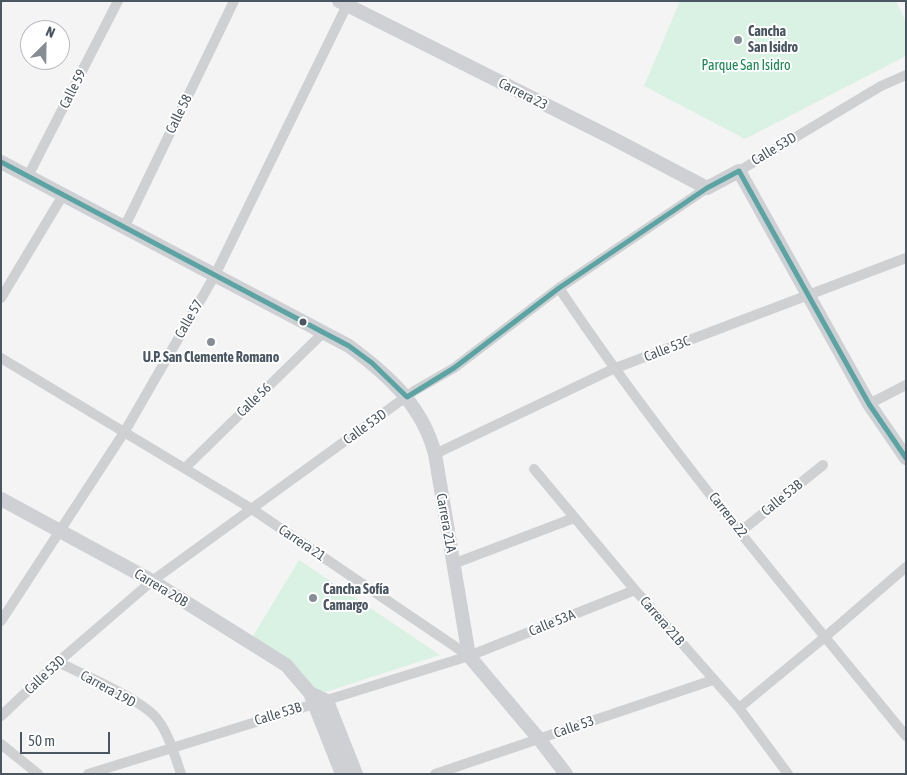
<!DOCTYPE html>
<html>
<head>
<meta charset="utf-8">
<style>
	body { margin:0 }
	#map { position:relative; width:907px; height:775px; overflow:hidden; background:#f4f4f4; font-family:"Asap Condensed",sans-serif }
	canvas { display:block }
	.frame { position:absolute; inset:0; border:2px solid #4a5661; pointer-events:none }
	.north { position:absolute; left:20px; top:20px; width:50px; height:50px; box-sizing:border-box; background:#fff; border:1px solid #b7bbc0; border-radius:50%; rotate:23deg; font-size:14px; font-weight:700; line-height:20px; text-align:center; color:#4a5661 }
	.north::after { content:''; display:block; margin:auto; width:18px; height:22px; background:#868d94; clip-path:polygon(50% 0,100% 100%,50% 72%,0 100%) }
	.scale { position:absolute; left:20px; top:732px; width:90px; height:22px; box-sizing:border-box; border:2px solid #4a5661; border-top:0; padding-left:6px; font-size:15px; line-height:18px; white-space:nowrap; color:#4a5661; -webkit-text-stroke:4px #fff; paint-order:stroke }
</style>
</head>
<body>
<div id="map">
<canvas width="907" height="775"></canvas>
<div class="frame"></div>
<div class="north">N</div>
<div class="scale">50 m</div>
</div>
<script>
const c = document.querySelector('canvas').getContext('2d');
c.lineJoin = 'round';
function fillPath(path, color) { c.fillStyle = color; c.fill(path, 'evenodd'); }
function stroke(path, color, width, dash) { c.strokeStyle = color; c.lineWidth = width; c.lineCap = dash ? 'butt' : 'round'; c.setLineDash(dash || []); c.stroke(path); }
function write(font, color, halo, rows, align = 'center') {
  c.font = font + ' "Asap Condensed",sans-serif'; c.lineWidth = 4; c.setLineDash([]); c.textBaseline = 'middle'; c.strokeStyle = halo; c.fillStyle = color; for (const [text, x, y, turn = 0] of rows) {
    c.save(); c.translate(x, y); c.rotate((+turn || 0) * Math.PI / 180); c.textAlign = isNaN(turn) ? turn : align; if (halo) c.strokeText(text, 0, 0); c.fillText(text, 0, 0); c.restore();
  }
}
fillPath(new Path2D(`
	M680,1H896L906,22V56L745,139L644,86Z
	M299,560L440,655L316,695L302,673L253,636Z`), '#d9f2e3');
stroke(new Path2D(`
	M739,171L881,86L906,75
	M28,176L118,1
	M124,228L234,1
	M559,288C664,445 787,590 906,736
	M1,298L63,195
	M1,358L252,509L469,656
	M869,404L906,385
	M435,454L613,369L906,258
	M185,468L323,333
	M534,469L635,590L739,708L788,774
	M740,532L823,465
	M453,564L574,518
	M1,621L125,431L215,275L349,1
	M58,662C82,674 144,700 158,720C169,735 175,756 181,774
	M739,708L825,637L906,567
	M1,716L58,662L152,581L414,391L454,368L559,288L707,188
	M1,744L38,774
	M88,774L469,656L635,590
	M435,774L713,680`), '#ced0d2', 10);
stroke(new Path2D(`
	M339,1L612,138L707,188L739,171L869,404L906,458
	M1,162L349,346C388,375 422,405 435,454L469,656L539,739L566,774
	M1,499L152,581L286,665L310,693L342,774
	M310,693L327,701L356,774`), '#ced0d4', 14);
stroke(new Path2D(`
	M1,162L349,346L372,363L407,397L454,368L559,288L707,188L739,171L869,404L906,458`), '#5ba4a3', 5);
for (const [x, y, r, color] of [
	[738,40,5,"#868d94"],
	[303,322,4.5,"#4a5661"],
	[211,342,5,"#868d94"],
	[313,598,5,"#868d94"]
]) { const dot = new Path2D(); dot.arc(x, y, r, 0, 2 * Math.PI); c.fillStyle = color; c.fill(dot); stroke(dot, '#fff', 2); }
write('bold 14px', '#4a5661', '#fff', [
	["Cancha",748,32],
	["San Isidro",748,48],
	["U.P. San Clemente Romano",211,358,"center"],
	["Cancha Sofía",323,590],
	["Camargo",323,606]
], 'left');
write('14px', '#17864f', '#fff', [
	["Parque San Isidro",746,66]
]);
write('14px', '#4a5661', '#fff', [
	["Calle 59",73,89,-63],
	["Carrera 23",523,94,27],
	["Calle 58",179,114,-64],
	["Calle 53D",774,149,-31],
	["Calle 57",189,319,-60],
	["Calle 53C",667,349,-21],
	["Calle 56",254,400,-44],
	["Calle 53D",365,427,-36],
	["Calle 53B",782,498,-39],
	["Carrera 22",728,515,52],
	["Carrera 21A",446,523,80],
	["Carrera 21",302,543,34],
	["Carrera 20B",161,588,31],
	["Carrera 21B",662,621,49],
	["Calle 53A",552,623,-22],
	["Calle 53D",45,675,-43],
	["Carrera 19D",108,689,29],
	["Calle 53B",278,714,-17],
	["Calle 53",574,727,-19]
]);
</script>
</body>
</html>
